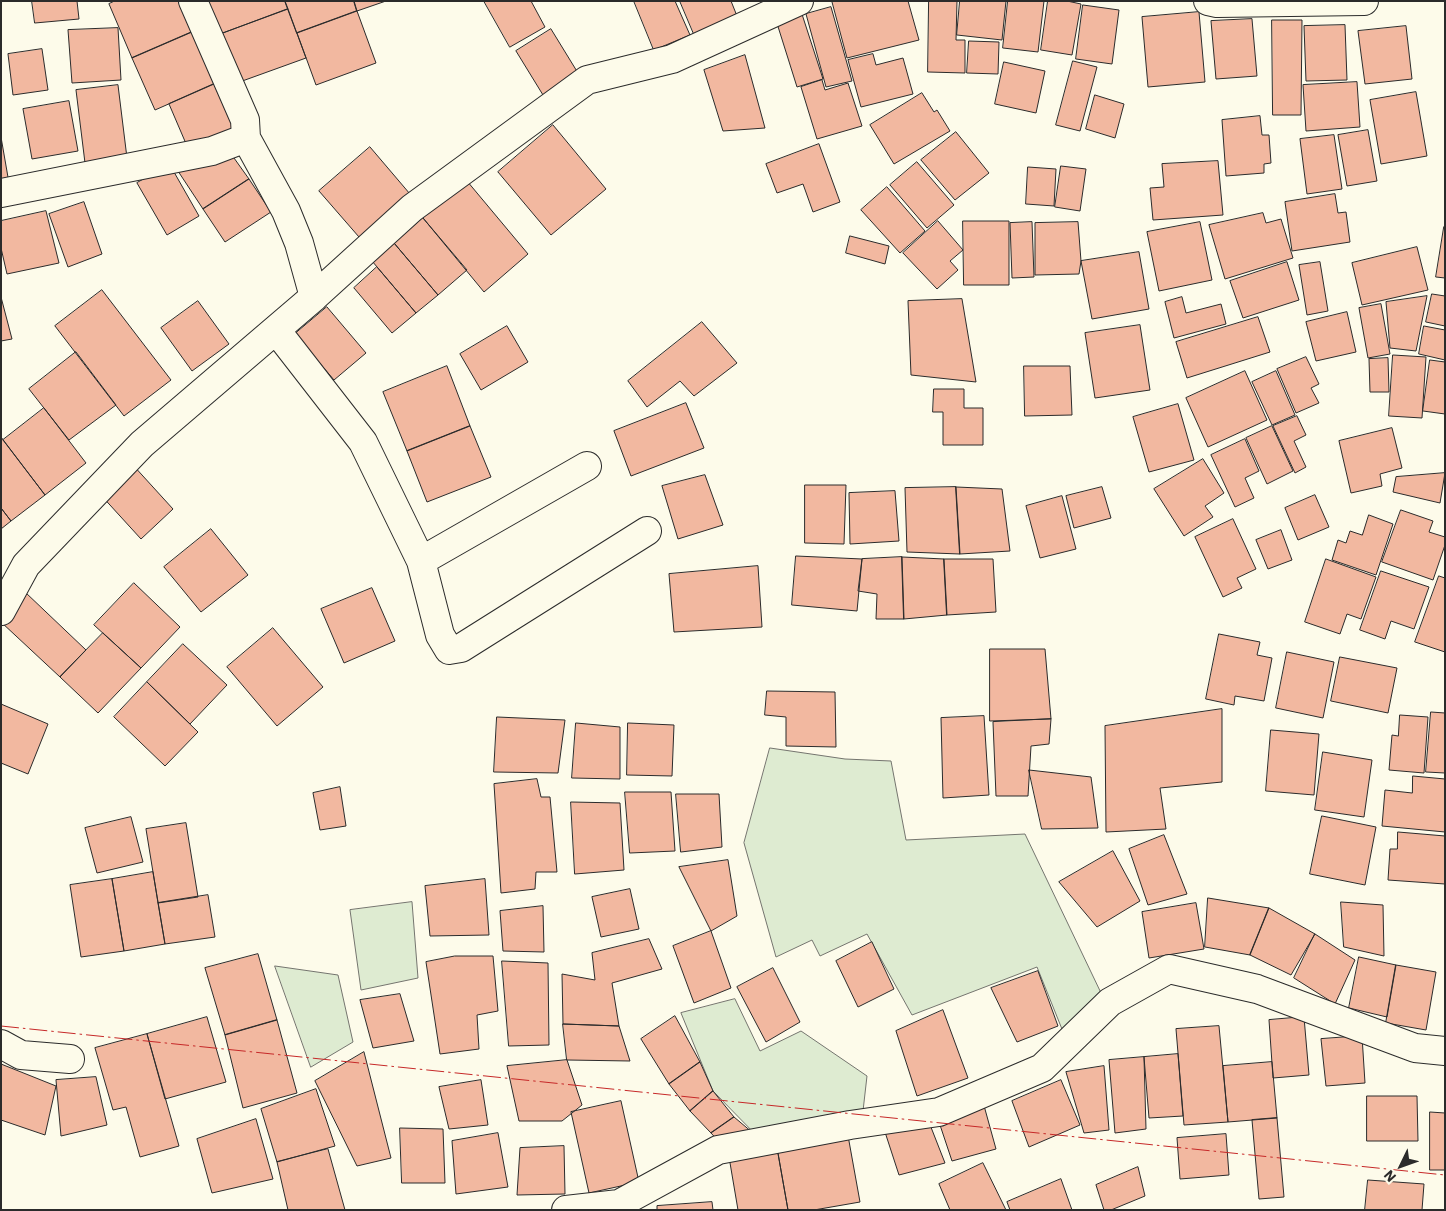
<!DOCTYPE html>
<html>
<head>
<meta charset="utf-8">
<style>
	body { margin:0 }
	#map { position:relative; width:1446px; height:1211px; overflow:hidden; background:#fdfbea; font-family:"IBM Plex Sans",sans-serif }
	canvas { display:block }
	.frame { position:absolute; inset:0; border:2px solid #2b2b2b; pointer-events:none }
	.north { position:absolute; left:1376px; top:1141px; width:50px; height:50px; -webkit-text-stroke:4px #fdfbea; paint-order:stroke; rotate:228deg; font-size:14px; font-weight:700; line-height:20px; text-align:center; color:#2b2b2b }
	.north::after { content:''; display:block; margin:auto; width:18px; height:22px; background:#2b2b2b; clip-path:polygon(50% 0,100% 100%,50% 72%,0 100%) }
</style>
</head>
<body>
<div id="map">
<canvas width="1446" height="1211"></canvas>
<div class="frame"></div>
<div class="north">N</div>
</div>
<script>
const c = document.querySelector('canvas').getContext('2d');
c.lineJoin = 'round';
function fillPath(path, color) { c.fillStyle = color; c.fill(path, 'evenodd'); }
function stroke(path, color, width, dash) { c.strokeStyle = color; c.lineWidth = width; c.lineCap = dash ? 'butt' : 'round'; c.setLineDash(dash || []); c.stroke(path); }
const green = new Path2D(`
	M770,748L845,759L891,761L906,840L1025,834L1113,1018L1070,1049L1037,967L912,1015L867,934L820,956L812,940L776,957L744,843Z
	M412,902L418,978L361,990L350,910Z
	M275,966L338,975L353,1042L311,1067Z
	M735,999L760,1051L801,1031L867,1076L863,1111L759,1138L713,1091L681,1013Z`);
fillPath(green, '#deebd1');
stroke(green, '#74746e', 1);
const building = new Path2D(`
	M32,1H77L79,19L35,23Z
	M115,1H178L192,32L132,58L109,4Z
	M196,1H285L288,9L209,38Z
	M285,1H354L357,11L297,33Z
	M354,1H386L357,11Z
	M484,1H531L545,27L510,47Z
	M634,1H675L690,35L654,50Z
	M680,1H731L737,16L694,34Z
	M836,1H908L919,40L847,58L832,2Z
	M929,1H957L956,40H965V73L928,72Z
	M960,1H1006L1002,40L957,35Z
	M1008,1H1044L1038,52L1003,48Z
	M1048,1H1067L1081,4L1072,55L1041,50Z
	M1083,5L1119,10L1112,64L1076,59Z
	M831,7L852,81L826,87L806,14Z
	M800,8L823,79L797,87L775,17Z
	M288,9L306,58L234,84L216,36Z
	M357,11L376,63L316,85L297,33Z
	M1199,12L1205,82L1148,87L1142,17Z
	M1252,19L1257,76L1216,79L1211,21Z
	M1272,20H1302L1301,115H1273Z
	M1345,25L1347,80L1306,81L1304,26Z
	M1406,26L1412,79L1365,84L1358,31Z
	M118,28L121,80L72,83L68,30Z
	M551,29L578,73L543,95L516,51Z
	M192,32L214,84L155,110L132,58Z
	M969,41L999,42L998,74L967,73Z
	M42,49L48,90L13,95L8,54Z
	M873,54L876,65L903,58L913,94L861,107L848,60Z
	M745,55L765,128L723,131L704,70Z
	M1073,61L1097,67L1080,131L1056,125Z
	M1004,62L1045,71L1036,113L995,104Z
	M822,80L825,90L848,83L862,126L817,139L801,87Z
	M1357,82L1360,127L1306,131L1303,85Z
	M214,84L236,134L190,153L169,104Z
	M118,85L127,158L85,163L76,90Z
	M1416,92L1427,156L1381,164L1370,100Z
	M922,93L934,112L937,110L950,131L894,164L870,125Z
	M1095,95L1124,104L1115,138L1086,129Z
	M69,101L78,151L32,159L23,109Z
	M1260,116L1262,135H1269L1271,163L1264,164V173L1226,176L1222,120Z
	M553,125L606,189L551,235L498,172Z
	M1368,130L1377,181L1347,186L1338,135Z
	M956,132L989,173L955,200L921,160Z
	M1334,135L1342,189L1307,194L1300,139Z
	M1,137L9,183L1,184Z
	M819,144L840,202L813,212L803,184L777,193L766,164Z
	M370,147L410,194L359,237L319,191Z
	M229,151L249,179L203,209L176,168Z
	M1218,161L1223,215L1153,220L1150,188L1164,187L1162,164Z
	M917,162L954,205L927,228L890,185Z
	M170,165L199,216L167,235L137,183Z
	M1061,166L1086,169L1080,211L1055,207Z
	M1028,167L1056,169L1054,206L1026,204Z
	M249,179L271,212L225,242L203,209Z
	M467,181L528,254L484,292L423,218Z
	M887,187L925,231L900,253L861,210Z
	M1335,194L1338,213L1346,212L1350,242L1292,251L1285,202Z
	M84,202L102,254L68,267L49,214Z
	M46,211L59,263L7,274L1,248V221Z
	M1263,213L1266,223L1281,219L1293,258L1225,279L1209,225Z
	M423,218L467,270L438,295L394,243Z
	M938,221L963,250L950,261L958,270L937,289L903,253Z
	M963,221H1009V285H964Z
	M1032,222L1034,277L1012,278L1010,223Z
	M1078,222L1081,261L1079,274L1035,275V223Z
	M1200,222L1212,280L1159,291L1147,232Z
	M1444,227L1445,228V278L1436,277Z
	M850,236L889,246L885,264L846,253Z
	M394,243L438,295L416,313L372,261Z
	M1417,247L1428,290L1362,305L1352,263Z
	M1139,252L1149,309L1092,319L1081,261Z
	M1287,262L1299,300L1243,318L1230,281Z
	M1320,262L1328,311L1307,315L1299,265Z
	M377,267L416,313L392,333L354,288Z
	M102,290L171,380L124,416L55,326Z
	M1432,294L1445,296V326L1426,322Z
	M1427,296L1416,351L1390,348L1386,302Z
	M1,297L12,339L1,341Z
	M1182,297L1186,313L1221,304L1226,324L1174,338L1165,302Z
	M962,299L976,382L911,375L908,301Z
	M198,301L229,344L192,371L161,328Z
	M1381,304L1390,354L1368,358L1359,308Z
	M327,307L366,353L334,380L295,334Z
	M1347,312L1356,352L1316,361L1306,322Z
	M1258,317L1270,352L1187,378L1176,342Z
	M702,322L737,363L694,396L680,381L647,407L628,381Z
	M1140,325L1150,390L1095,398L1085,333Z
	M507,326L528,362L481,390L460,354Z
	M1424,326L1445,330V360L1419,354Z
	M76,352L116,405L69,440L29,389Z
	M1393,355L1426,357L1422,418L1389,416Z
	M1306,357L1319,384L1311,388L1319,403L1296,413L1277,369Z
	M1388,358L1389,392H1370L1369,359Z
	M1430,360L1445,362V414L1423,411Z
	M447,366L470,426L407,451L383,392Z
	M1024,366H1070L1072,415L1025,416Z
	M1245,371L1267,420L1208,447L1186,398Z
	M1276,371L1295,415L1272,425L1252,382Z
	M934,389H964V408H983V445H943V412H933Z
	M686,403L704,448L631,476L614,431Z
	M1178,404L1194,460L1149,472L1133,417Z
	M44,408L86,463L45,495L3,440Z
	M1297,416L1306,435L1294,441L1306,467L1295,473L1273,426Z
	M470,426L491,477L427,502L407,451Z
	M1272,426L1293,471L1267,484L1246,438Z
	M1392,428L1402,468L1380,474L1382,486L1351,493L1339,441Z
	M1,437L45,495L11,521L1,508Z
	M1245,439L1259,471L1245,478L1254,498L1235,507L1211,455Z
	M1203,459L1224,493L1205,506L1213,517L1184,536L1154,489Z
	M132,464L173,509L141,539L99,493Z
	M1445,473L1440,503L1393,492L1396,477Z
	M705,475L723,525L678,539L662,486Z
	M805,485H846L844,544L805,543Z
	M956,487L960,554L907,552L905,488Z
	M956,487L1002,489L1010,551L960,554Z
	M1102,487L1111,518L1074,528L1066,496Z
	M895,491L899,541L850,544L849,493Z
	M1315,495L1329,527L1298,540L1285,508Z
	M1062,496L1076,549L1040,558L1026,506Z
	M1,508L11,521L1,529Z
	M1401,510L1433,521L1429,532L1445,537V545L1433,580L1382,562Z
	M1369,515L1393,524L1376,575L1332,560L1338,540L1346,543L1350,531L1362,535Z
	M1233,519L1256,569L1237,578L1242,588L1223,597L1195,537Z
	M211,529L248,575L201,612L164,567Z
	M1281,530L1292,560L1268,569L1256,540Z
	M796,556L862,559L857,611L792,605Z
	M902,557L904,619H876L877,594L858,591L862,559Z
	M902,557L944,559L947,615L904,619Z
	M944,559H993L996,612L947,615Z
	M1326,559L1376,577L1361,619L1347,614L1340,634L1305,622Z
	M758,566L762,627L674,632L669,574Z
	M1381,571L1429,587L1414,629L1391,621L1385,639L1360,630Z
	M1439,576L1445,578V652L1415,642Z
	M134,583L180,627L141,668L94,625Z
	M372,588L395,641L344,663L321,609Z
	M25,592L86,650L60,677L1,622Z
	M273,628L323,687L277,726L227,667Z
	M103,633L141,668L98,713L60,677Z
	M1219,634L1260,642L1257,655L1272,658L1264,701L1235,696L1234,705L1206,699Z
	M183,644L227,685L190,724L147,682Z
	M990,649H1045L1051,719L990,721Z
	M1287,652L1334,662L1323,718L1276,708Z
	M1340,657L1397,668L1388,713L1331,701Z
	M147,682L198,732L165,766L114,717Z
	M767,691L835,692L836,747L786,746V717L765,715Z
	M1,704L48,724L28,774L1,763Z
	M1222,709V782L1160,788L1166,829L1106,832L1105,726Z
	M1431,712L1445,713V773L1426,772Z
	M1400,715L1428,717L1424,773L1389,770L1392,735L1398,736Z
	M984,716L989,795L943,798L941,718Z
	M497,717L565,720L558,773L494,772Z
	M1051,719L1049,744L1031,746L1028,796H996L993,722Z
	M576,723L620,727V779L572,778Z
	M628,723L674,725L672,776L627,775Z
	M1271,730L1319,734L1314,795L1266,791Z
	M1323,752L1372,760L1364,817L1315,810Z
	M1029,770L1091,777L1098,828L1042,829Z
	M1413,776L1445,779V832L1382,826L1385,790L1412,793Z
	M537,779L541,797H550L557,872H536L535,889L501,893L494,784Z
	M340,787L346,826L320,830L313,793Z
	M625,792H671L675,851L630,853Z
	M676,794H719L722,847L681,852Z
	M571,802L620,803L624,870L575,874Z
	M1322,816L1376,827L1365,885L1310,874Z
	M131,817L143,862L97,873L85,828Z
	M186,823L198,897L158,903L146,829Z
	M1398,832L1445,836V884L1388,880L1390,849H1397Z
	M1164,835L1187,894L1148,905L1129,849Z
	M1113,851L1140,901L1097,927L1059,882Z
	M728,860L737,916L711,931L679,867Z
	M153,872L165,944L124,951L112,879Z
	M112,879L124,951L81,957L70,885Z
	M485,879L489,935L430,936L425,886Z
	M630,889L639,929L601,937L592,897Z
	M208,895L215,937L165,944L158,903Z
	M1208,898L1269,908L1250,955L1205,947Z
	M1341,902L1383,905L1384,956L1344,947Z
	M1196,903L1204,949L1149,958L1142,912Z
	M543,906L544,952L503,951L500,911Z
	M1269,908L1315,934L1291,975L1250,955Z
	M711,931L731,988L694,1003L673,946Z
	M1315,934L1355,960L1335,1004L1294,978Z
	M649,939L662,969L612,983L619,1026L563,1024L562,974L595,980L592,953Z
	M872,942L894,989L858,1007L836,961Z
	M258,954L277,1020L225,1035L205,968Z
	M455,956H493L498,1011L477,1015L479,1049L440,1054L426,962Z
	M1359,957L1396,965L1387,1017L1349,1008Z
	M502,961L548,963L549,1045L509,1046Z
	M1396,965L1436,972L1426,1030L1386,1023Z
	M773,968L800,1022L766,1042L737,987Z
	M1038,971L1058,1026L1017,1042L991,988Z
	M400,994L414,1041L373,1048L360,1000Z
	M943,1010L968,1078L917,1096L896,1031Z
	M675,1016L700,1062L669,1084L641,1039Z
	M207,1017L226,1082L165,1099L147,1034Z
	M1304,1017L1309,1075L1273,1078L1269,1020Z
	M277,1020L297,1093L243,1108L225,1035Z
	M563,1024L619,1026L630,1061L567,1060Z
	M1219,1026L1228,1122L1184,1125L1176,1029Z
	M147,1034L179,1146L140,1157L126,1107L113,1110L95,1048Z
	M1362,1036L1365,1083L1326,1086L1321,1039Z
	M364,1052L391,1158L357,1166L315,1081Z
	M1178,1054L1183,1116L1149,1118L1144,1057Z
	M1144,1057L1146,1129L1115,1133L1109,1060Z
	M567,1060L582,1105L562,1121H519L507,1066Z
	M700,1062L713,1091L690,1111L669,1084Z
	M1272,1062L1277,1118L1228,1122L1223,1066Z
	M1,1064L56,1086L45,1135L1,1120Z
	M1104,1066L1109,1130L1084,1133L1066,1072Z
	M96,1077L107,1125L61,1136L56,1080Z
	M481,1080L488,1125L449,1129L439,1087Z
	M1061,1080L1080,1125L1029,1147L1012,1101Z
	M316,1089L335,1146L277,1162L261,1109Z
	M713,1091L734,1117L711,1133L690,1111Z
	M1367,1096H1417L1418,1141H1367Z
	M621,1101L639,1182L589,1193L571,1112Z
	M983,1102L996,1149L952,1161L936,1113Z
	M1430,1112L1445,1113V1170H1430Z
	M734,1117L759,1138L723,1146L711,1133Z
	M927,1117L945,1163L899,1175L884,1129Z
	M1277,1118L1284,1197L1259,1199L1252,1120Z
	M256,1119L273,1179L212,1193L197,1139Z
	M400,1128L443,1129L445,1183H402Z
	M847,1130L860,1202L814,1210H788L776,1142Z
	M498,1133L508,1187L456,1194L452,1141Z
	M1226,1134L1229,1175L1180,1179L1177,1138Z
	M776,1142L788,1210H738L728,1151Z
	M564,1146L565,1194L517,1195L520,1148Z
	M328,1149L345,1210H288L277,1162Z
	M983,1163L1006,1210H950L939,1184Z
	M1138,1167L1145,1196L1111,1210H1104L1096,1185Z
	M1061,1179L1072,1210H1010L1007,1202Z
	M1368,1180L1424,1184L1422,1210H1365Z
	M712,1202L713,1210H657V1206Z`);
fillPath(building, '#f2b8a0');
stroke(building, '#2b2b2b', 1);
const minor = new Path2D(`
	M193,1L245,120L246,138L286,211L299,243L314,297
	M1208,1L1217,3L1364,1
	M1,193L212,151L246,138
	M276,330L363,442L421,561L440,635L449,650L461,648L647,531
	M421,561L587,466
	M1,611L26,565L142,444L314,297L412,208L587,80L672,59L799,1
	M1,1044L21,1055L70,1059
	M566,1210L619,1204L718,1150L850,1125L939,1112L1042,1068L1110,1002L1169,969L1257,989L1415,1048L1445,1051`);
stroke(minor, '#2b2b2b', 30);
stroke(minor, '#fdfbea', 28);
stroke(new Path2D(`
	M1,1026L1445,1175`), '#c62828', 1, [18, 4, 2.5, 4]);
</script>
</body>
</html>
